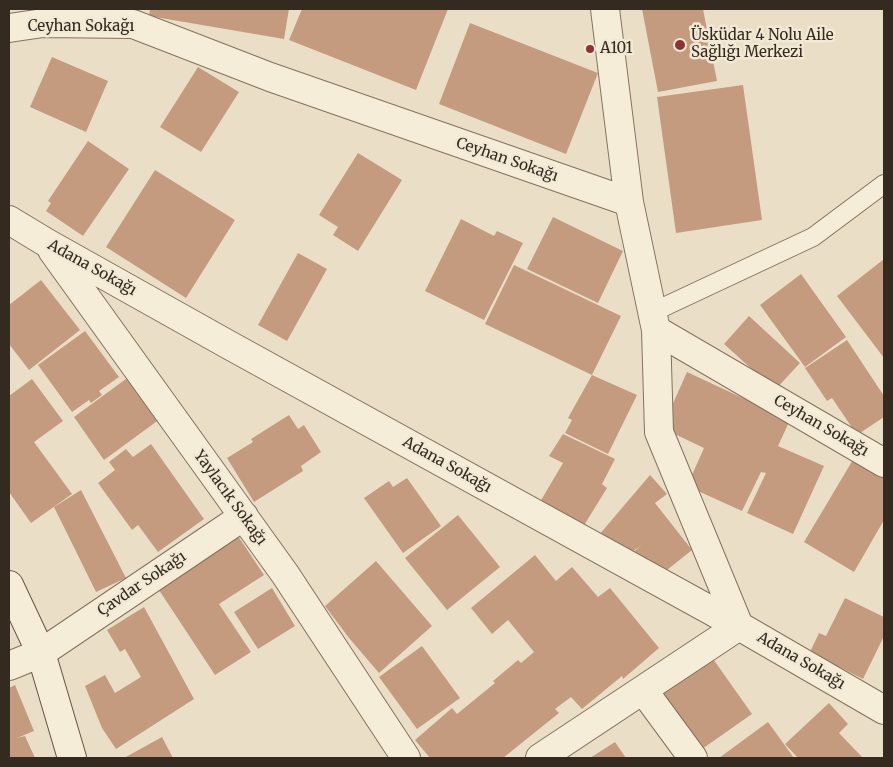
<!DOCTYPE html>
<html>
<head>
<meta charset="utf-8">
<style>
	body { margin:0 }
	#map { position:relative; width:893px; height:767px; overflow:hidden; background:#eadfc6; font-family:Merriweather,serif }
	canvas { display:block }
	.frame { position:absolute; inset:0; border:10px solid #352a20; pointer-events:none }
</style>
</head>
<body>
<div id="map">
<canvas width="893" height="767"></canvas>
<div class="frame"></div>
</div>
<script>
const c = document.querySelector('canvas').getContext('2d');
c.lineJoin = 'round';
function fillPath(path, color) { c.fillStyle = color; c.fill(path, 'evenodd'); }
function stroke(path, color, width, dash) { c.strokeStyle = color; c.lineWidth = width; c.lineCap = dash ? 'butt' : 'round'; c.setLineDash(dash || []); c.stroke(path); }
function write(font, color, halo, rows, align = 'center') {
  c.font = font + ' Merriweather,serif'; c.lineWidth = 5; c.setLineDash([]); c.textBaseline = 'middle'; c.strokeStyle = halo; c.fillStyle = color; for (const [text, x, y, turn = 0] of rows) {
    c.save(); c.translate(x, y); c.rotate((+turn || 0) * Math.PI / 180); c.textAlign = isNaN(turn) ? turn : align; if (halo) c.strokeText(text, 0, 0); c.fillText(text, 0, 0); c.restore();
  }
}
fillPath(new Path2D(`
	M150,9H289L284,39L149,16Z
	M302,9H448L416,90L289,40Z
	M642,9H703L717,81L658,92Z
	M470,23L598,73L566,154L439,104Z
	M52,57L108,81L86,132L30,107Z
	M198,67L239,92L201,152L160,127Z
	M743,85L762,220L676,233L657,97Z
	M88,141L129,169L83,236L46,211L51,203L48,201Z
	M358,153L402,180L358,251L333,235L338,227L319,215Z
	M155,170L235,220L186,298L106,247Z
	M553,217L623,251L598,303L527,269Z
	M461,219L494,236L497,231L523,243L484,320L425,291Z
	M298,253L327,269L287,341L258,325Z
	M884,259V358L837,296Z
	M514,265L621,316L592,375L485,324Z
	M801,274L846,337L805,367L760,305Z
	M41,280L80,330L29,370L9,344V305Z
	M749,316L800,363L775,390L724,344Z
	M85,331L119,377L99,391L102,395L91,403L89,400L72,412L38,365Z
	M847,340L884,396V417L857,435L832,398L827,401L805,368Z
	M687,372L790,420L778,446L824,466L793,534L747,513L766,473L761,472L742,511L687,486L704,448L662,428Z
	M592,375L637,395L608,454L565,433L572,420L568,418Z
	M130,376L160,419L104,460L74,417Z
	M32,379L63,421L34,442L72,494L31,523L9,492V396Z
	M289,415L298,429L304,425L321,452L301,466L303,471L254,502L227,458L253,442L251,439Z
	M563,434L615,459L602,484L607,488L583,527L540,502L563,463L549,456Z
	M151,444L204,519L158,552L138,525L132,530L98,483L115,470L109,462L126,449L133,457Z
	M854,458L884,476V520L854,572L804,542Z
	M650,475L667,494L655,503L692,550L662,574L627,557L642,545L626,556L599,535Z
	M407,478L441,526L403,553L364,498L389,481L393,487Z
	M81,490L126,578L96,592L54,507Z
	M458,515L500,567L447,610L405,558Z
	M236,533L264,575L219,604L251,652L215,675L155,584Z
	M535,555L556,581L572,567L598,597L610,588L659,648L623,679L622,676L582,709L571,697L555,709L559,713L503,758H430L415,740L452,708L457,714L495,683L493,681L518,660L521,663L534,652L508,620L492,634L471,608Z
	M376,561L432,626L379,673L349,638L325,606Z
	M272,588L295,626L258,649L234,612Z
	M845,598L884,617V636L863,679L810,652L819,633L826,636Z
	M144,607L194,699L116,749L102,728L85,686L105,675L115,693L141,677L125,649L120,652L107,630Z
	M422,646L460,698L417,729L379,677Z
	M711,656L752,714L702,749L661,691Z
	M15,685L34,731L17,738L25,736L35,758H9V688Z
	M829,703L848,724L839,733L863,758H798L785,744Z
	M768,722L794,758H719Z
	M162,737L173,758H124Z
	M615,742L626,758H590Z`), '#c59b80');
const lane = new Path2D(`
	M653,312L813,237L884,184`);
const street = new Path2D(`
	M605,9L629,202
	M9,28L43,23L133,24L270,77L629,202L656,330L884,463
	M9,220L47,243L229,345L739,626L884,710
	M52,250L285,574L406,758
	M9,666L41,653L244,516
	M643,690L693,758
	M540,758L739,626L659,432L656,330`);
const secondary = new Path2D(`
	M9,585L41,653L72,758`);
stroke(lane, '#84715d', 20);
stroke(street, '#84715d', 30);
stroke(secondary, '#665341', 30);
stroke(lane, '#f6edd9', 18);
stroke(street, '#f6edd9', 28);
stroke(secondary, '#f6edd9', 28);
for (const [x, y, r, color] of [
	[680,45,6,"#8d3335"],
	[590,49,5,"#8d3335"]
]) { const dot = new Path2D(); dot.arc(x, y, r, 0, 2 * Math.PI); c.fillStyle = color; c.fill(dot); stroke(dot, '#f2e9d5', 2); }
write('15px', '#352a20', '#f2e9d5', [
	["Ceyhan Sokağı",81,27],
	["Ceyhan Sokağı",507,160,19],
	["Adana Sokağı",92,268,29],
	["Ceyhan Sokağı",821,426,30],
	["Adana Sokağı",447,465,29],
	["Yaylacık Sokağı",230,498,54],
	["Çavdar Sokağı",142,584,-34],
	["Adana Sokağı",801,661,30]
]);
write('15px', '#352a20', '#f2e9d5', [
	["Üsküdar 4 Nolu Aile",691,36],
	["Sağlığı Merkezi",691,53],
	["A101",600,49]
], 'left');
</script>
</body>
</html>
